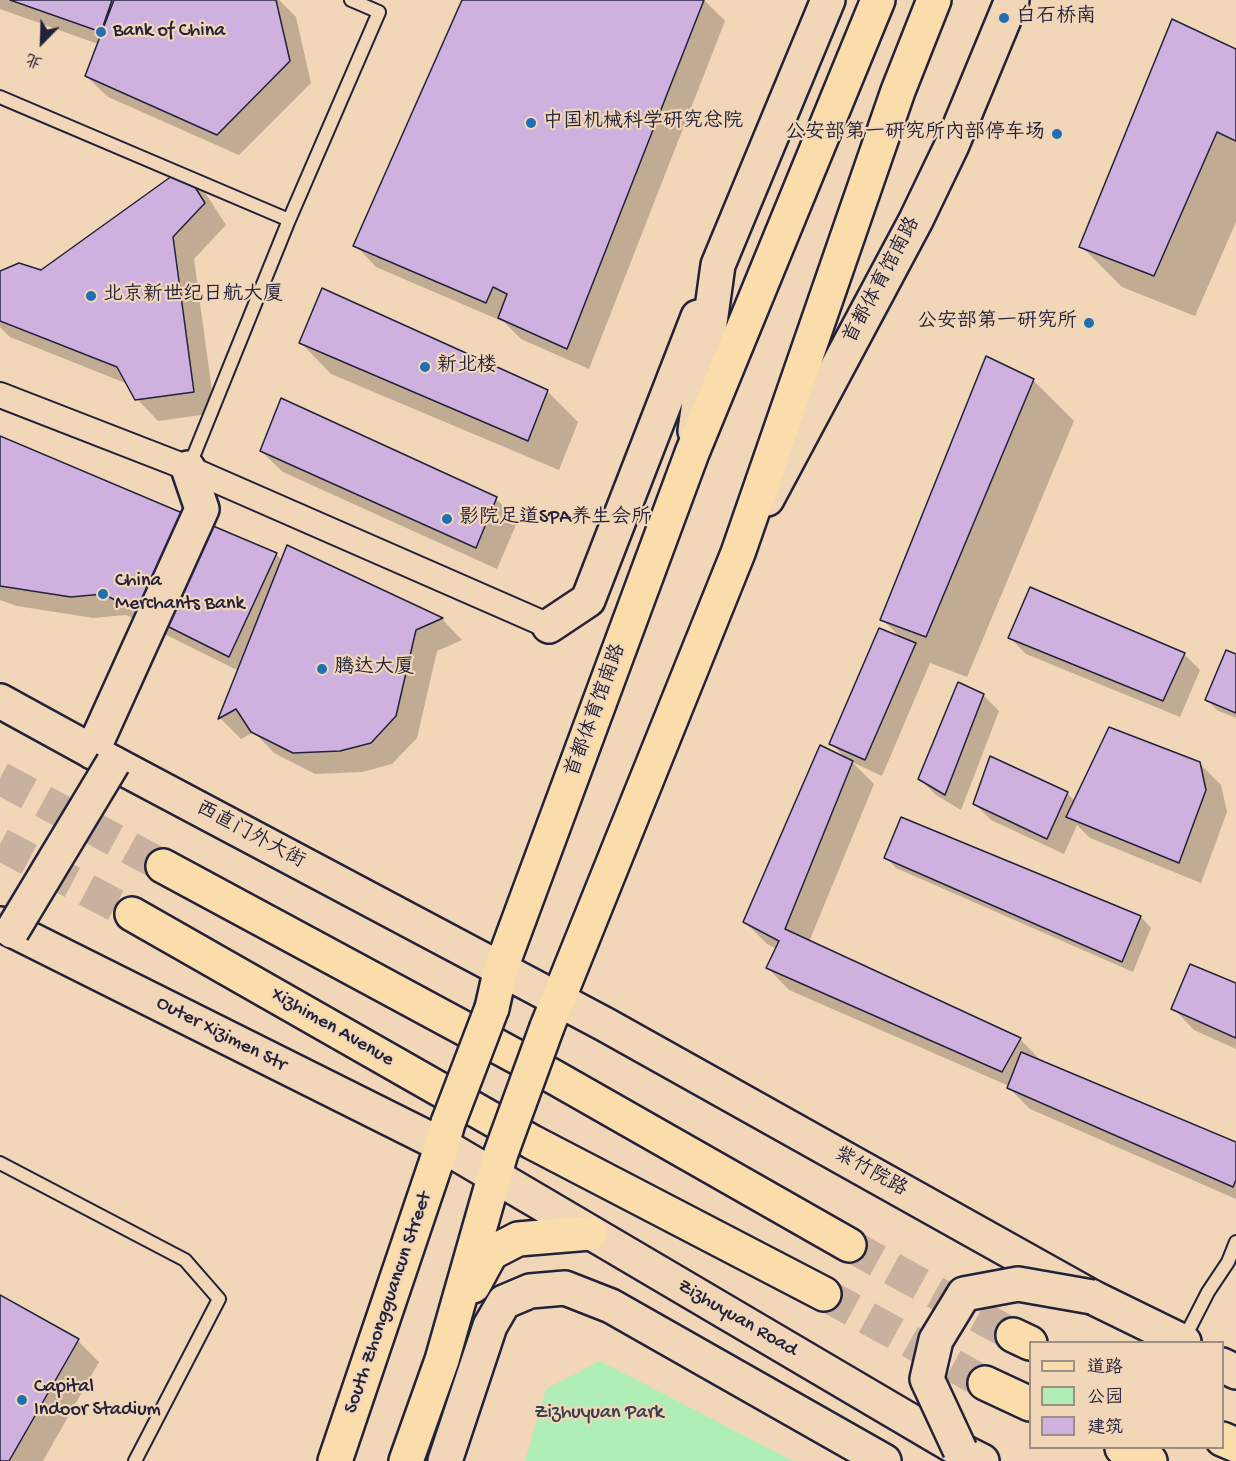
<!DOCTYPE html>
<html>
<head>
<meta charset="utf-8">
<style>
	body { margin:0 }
	#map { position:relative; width:1236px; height:1461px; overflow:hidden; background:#f2d6b8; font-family:"Gochi Hand","LXGW WenKai TC",sans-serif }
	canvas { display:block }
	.legend { position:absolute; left:1029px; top:1341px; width:195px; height:108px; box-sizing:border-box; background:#f2d6b8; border:2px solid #9f8e86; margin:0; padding:8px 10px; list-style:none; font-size:18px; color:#22223b }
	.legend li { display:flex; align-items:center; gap:12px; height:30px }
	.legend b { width:30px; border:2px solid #9f8e86 }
	.north { position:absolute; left:12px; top:12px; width:60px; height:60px; -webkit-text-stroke:4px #f2d6b8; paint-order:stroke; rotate:203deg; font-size:16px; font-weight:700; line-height:24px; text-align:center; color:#22223b }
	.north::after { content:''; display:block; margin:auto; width:21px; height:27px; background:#22223b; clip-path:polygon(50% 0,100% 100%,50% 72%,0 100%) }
</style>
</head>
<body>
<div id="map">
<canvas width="1236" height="1461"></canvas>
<ul class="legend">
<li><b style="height:8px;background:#fbddab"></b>道路</li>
<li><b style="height:16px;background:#afeeb6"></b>公园</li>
<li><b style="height:16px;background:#ceb1de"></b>建筑</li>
</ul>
<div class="north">北</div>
</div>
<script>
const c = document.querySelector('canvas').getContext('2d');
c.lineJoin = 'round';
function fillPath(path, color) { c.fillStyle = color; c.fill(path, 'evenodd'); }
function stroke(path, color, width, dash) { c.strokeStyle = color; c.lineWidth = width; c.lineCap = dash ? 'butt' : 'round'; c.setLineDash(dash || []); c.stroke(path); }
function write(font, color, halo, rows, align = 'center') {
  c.font = font + ' "Gochi Hand","LXGW WenKai TC",sans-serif'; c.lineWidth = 4.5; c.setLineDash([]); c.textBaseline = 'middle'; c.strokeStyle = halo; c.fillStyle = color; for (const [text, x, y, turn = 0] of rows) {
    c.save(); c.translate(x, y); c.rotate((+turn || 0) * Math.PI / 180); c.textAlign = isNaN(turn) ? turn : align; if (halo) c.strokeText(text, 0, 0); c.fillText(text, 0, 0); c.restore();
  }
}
fillPath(new Path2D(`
	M600,1361L793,1461H525L546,1389Z`), '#afeeb6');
fillPath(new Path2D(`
	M0,0H279L296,17L311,83L239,155L108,97L86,76L98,44L0,9Z
	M464,0H704L725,21L589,369L521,339L504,322L376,267L355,245Z
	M1236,51V222L1195,316L1122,287L1081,246Z
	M182,170L204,191L226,225L194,259L215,413L158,421L137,399L128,384L10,337L0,327V272H41Z
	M301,343L547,391L578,422L559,470L331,374Z
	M1033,380L1074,421L967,677L930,663L882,776L852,762L874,784L809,942L1020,1039L1041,1061L1236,1144V1199L1030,1109L1009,1088V1086L789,990L768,968L777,949L767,944L745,922L846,759L831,743L902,639L882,619Z
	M0,437L276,554L283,561L288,547L442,619L462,640L437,651L417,738L392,764L362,772L315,774L274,753L254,732L241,739L220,718L239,671L126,615L93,618L17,606L0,600Z
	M261,451L496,499L518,520L497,569L283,472Z
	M1010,638L1184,654L1200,670L1180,717L1026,654Z
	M1236,656V718L1217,710L1207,700Z
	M983,695L999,711L961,810L936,795L919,778Z
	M1200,764L1221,785L1227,812L1201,883L1090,838L1077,825L1064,854L991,820L975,804L1067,793L1075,801Z
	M901,819L1141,917L1151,928L1133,972L896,868L886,857Z
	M1236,985V1049L1194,1030L1173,1008Z
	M0,1296L78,1341L99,1362L43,1461H0Z`), '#0003');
const building = new Path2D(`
	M10,0H112L101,32Z
	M114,0H276L290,61L217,135L85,76Z
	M462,0H704L567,349L498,318L507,294L493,287L486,303L353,246Z
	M1172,19L1236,49V141L1217,132L1154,276L1079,247Z
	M183,168L205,203L173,237L194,392L135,400L117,367L0,321V271L19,263L41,270Z
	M322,288L548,390L528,441L299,343Z
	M986,356L1034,379L926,637L880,620Z
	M281,398L497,497L476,548L260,451Z
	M0,436L277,553L229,657L103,594L71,597L0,586Z
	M287,545L443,618L416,630L396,716L371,743L340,751L293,753L251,732L236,709L218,719Z
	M1030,587L1185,653L1163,701L1008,638Z
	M879,628L916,643L865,760L829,744Z
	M1226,650L1236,654V713L1205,700Z
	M958,682L984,694L945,795L918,779Z
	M1109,727L1200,762L1206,790L1179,863L1066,817Z
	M820,745L853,761L785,929L1021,1038L1002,1072L766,968L779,941L743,922Z
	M990,756L1068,792L1047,839L973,804Z
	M901,817L1141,916L1122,962L884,858Z
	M1190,964L1236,983V1038L1171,1009Z
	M1021,1052L1236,1142V1180L1233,1187L1007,1088Z
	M0,1295L79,1339L9,1461H0Z`);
fillPath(building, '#ceb1de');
stroke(building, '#22223b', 1.5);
stroke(new Path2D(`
	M0,778L163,866
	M0,844L132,914
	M849,1245L1013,1335
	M824,1294L985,1383`), '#c8b29f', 33, [33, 16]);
const lane = new Path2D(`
	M0,97L289,220
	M189,467L289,220L379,12L351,0
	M0,1163L185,1260L219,1299L135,1461
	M1183,1341L1208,1292L1228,1262L1236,1242`);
const street = new Path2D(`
	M0,395L188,468L549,626`);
const secondary = new Path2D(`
	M695,431L718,265L828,0
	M767,499L916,220L952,145L1012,0
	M549,626L588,600L698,317
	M0,701L113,763L606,1025L1092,1297L1184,1342
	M92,752L202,509L188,468
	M0,924L442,1145L960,1450L982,1461
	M1222,1365L1236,1372
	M445,1461L490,1326L504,1302L530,1291L565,1288L611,1306L884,1461`);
const primary = new Path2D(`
	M492,1008L501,968L692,453L878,0
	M547,1027L738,553L898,91L934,0
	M473,1286L491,1253L518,1239L590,1233
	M335,1461L442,1145L448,1123
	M406,1461L442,1360L501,1153`);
const highway = new Path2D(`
	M163,866L554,1077L849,1245
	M132,914L532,1142L824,1294
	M1013,1335L1030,1343
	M985,1383L1030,1404
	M1222,1439L1236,1445
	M1122,1448L1150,1461`);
stroke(lane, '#22223b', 16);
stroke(street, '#22223b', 28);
stroke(secondary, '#22223b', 38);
stroke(primary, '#22223b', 38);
stroke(highway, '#22223b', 38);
stroke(lane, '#f2d6b8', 12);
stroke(street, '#f2d6b8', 24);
stroke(secondary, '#f2d6b8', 33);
stroke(primary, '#fbddab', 33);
stroke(highway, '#fbddab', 33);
const secondaryBridge = new Path2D(`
	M12,931L113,763
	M960,1450L927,1379L936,1340L964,1294L1018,1284L1092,1297`);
const primaryBridge = new Path2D(`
	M448,1123L492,1008
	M501,1153L547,1027`);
stroke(secondaryBridge, '#22223b', 38, []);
stroke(primaryBridge, '#22223b', 38, []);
stroke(secondaryBridge, '#f2d6b8', 33);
stroke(primaryBridge, '#fbddab', 33);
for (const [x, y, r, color] of [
	[1004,18,6,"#1f6fb2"],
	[101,32,6,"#1f6fb2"],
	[531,123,6,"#1f6fb2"],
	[1057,134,6,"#1f6fb2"],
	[91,296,6,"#1f6fb2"],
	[1089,323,6,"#1f6fb2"],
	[425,367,6,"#1f6fb2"],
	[447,519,6,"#1f6fb2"],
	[103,594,6,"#1f6fb2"],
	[322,669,6,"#1f6fb2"],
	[22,1400,6,"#1f6fb2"]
]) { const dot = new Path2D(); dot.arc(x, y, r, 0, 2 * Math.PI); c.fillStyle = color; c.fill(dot); stroke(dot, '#f2d6b8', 2); }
write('20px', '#22223b', '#f2d6b8', [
	["白石桥南",1016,18],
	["Bank of China",113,32],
	["中国机械科学研究总院",543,123],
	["公安部第一研究所内部停车场",1045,134,"right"],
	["北京新世纪日航大厦",103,296],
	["公安部第一研究所",1077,323,"right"],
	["新北楼",437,367],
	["影院足道SPA养生会所",459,519],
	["China",115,582],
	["Merchants Bank",115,605],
	["腾达大厦",334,669],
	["Capital",34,1388],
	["Indoor Stadium",34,1411]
], 'left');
write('20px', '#22223b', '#f2d6b8', [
	["首都体育馆南路",883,281,-62],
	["首都体育馆南路",597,711,-70],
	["西直门外大街",250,836,28],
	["Xizhimen Avenue",332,1028,30],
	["Outer Xizimen Str",221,1035,27],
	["紫竹院路",870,1173,29],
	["South Zhongguancun Street",389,1303,-71],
	["Zizhuyuan Road",737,1319,30]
]);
write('20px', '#37414d', '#f2d6b8', [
	["Zizhuyuan Park",599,1414]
]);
</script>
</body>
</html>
